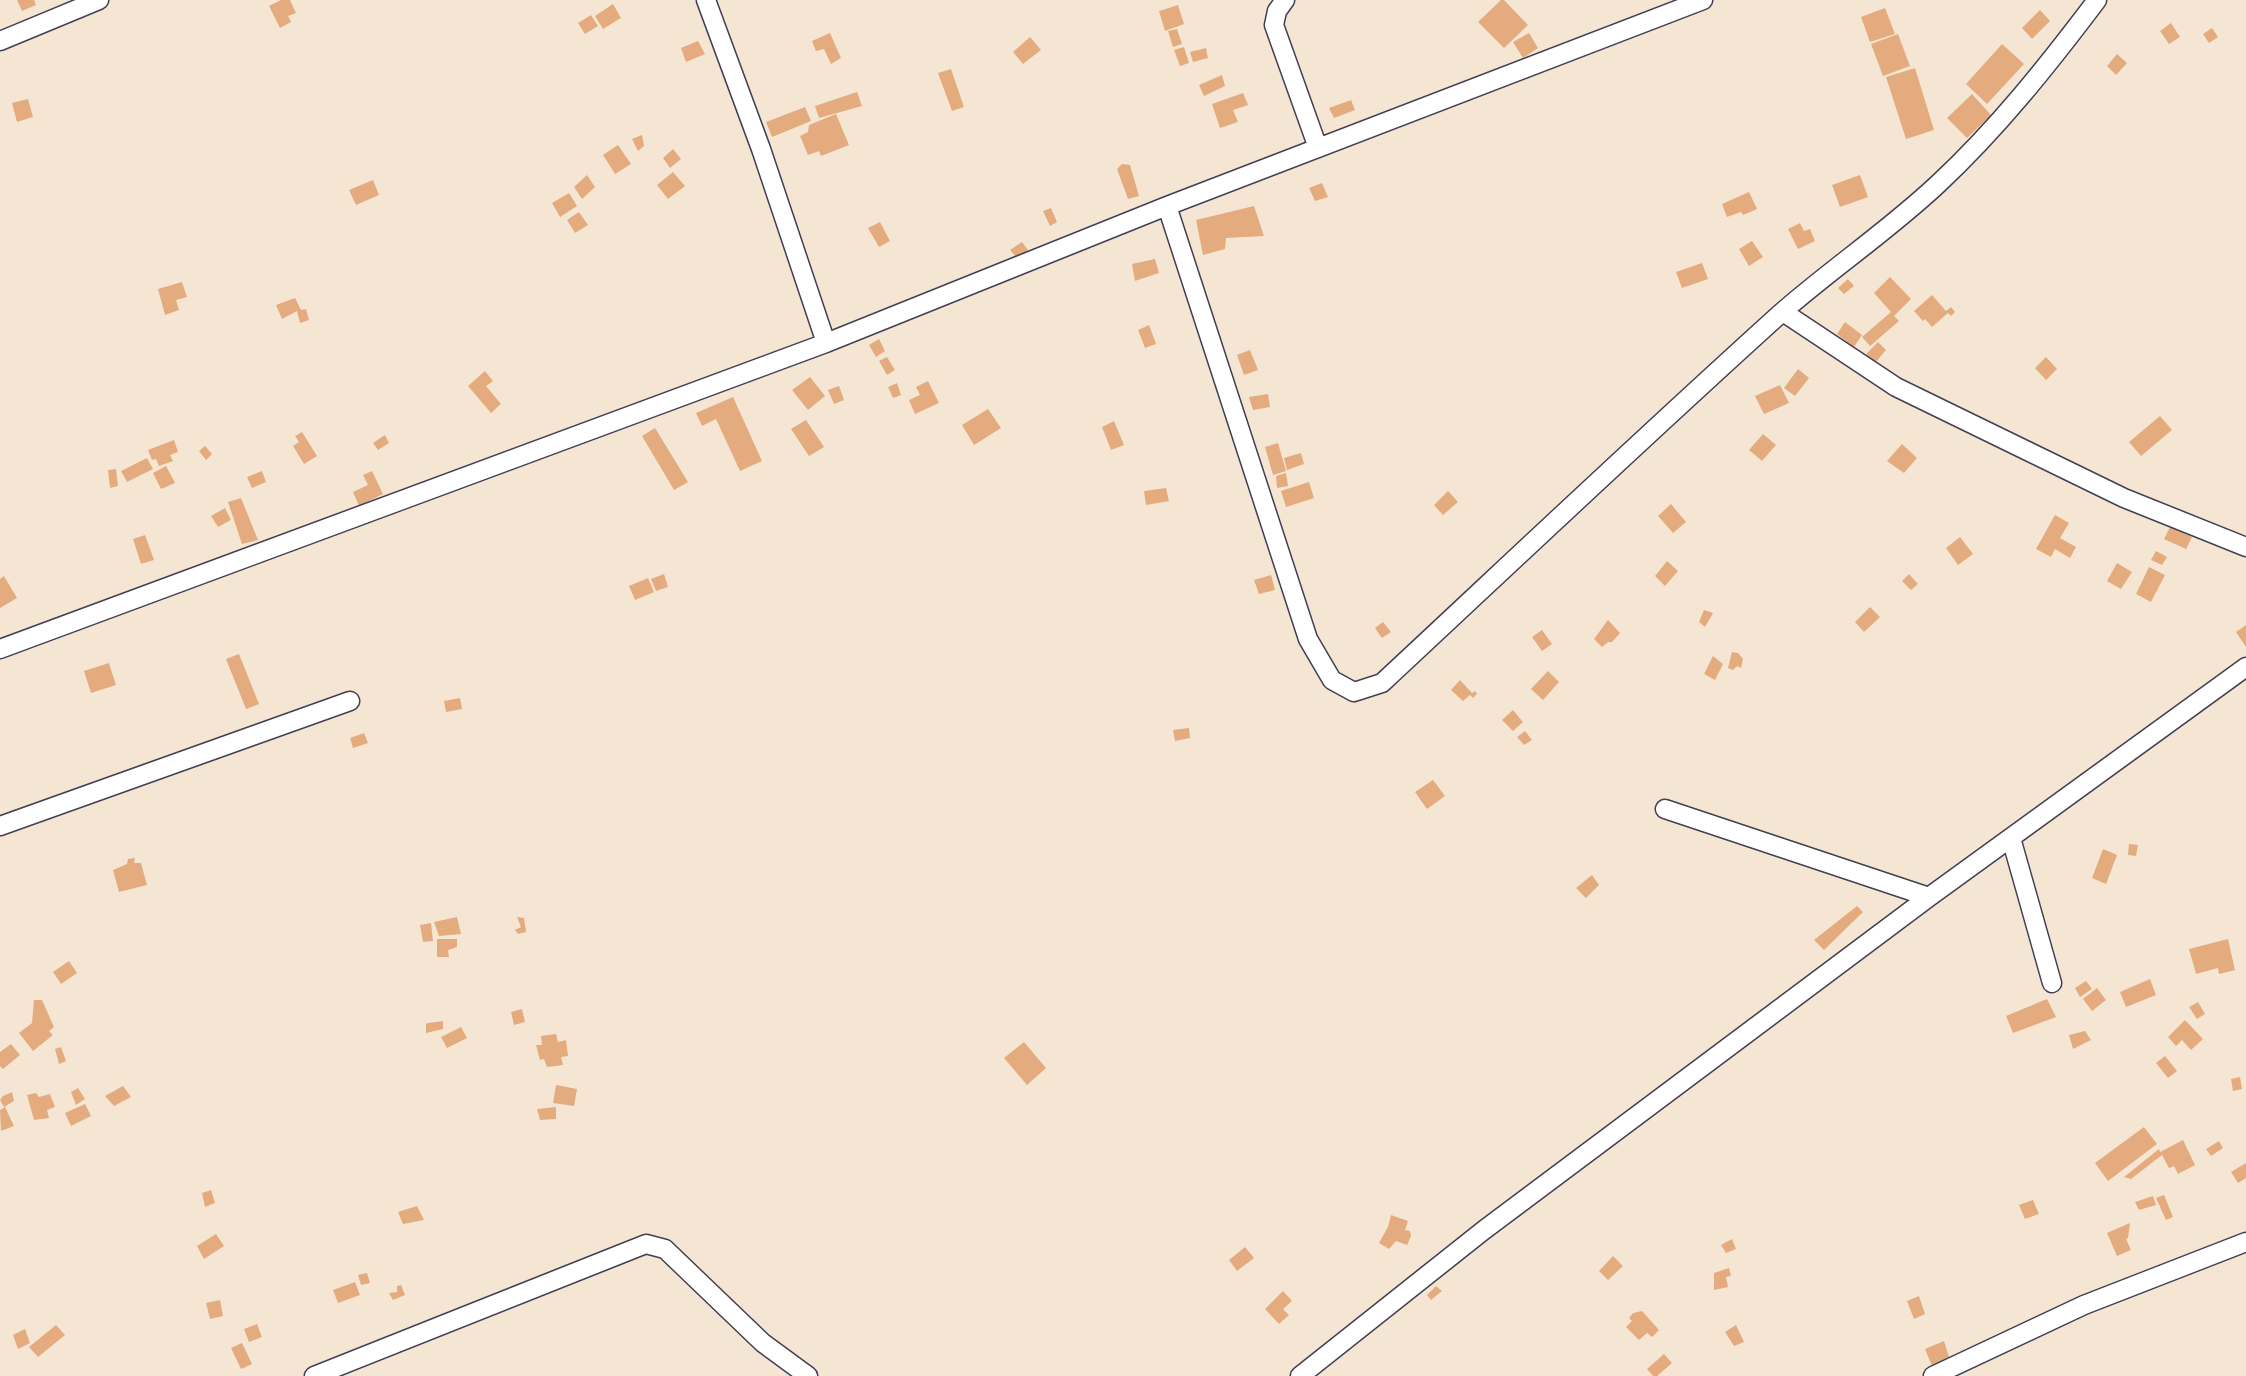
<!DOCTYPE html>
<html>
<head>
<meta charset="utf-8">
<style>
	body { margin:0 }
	canvas { display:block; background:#f5e6d3 }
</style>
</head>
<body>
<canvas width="2246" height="1376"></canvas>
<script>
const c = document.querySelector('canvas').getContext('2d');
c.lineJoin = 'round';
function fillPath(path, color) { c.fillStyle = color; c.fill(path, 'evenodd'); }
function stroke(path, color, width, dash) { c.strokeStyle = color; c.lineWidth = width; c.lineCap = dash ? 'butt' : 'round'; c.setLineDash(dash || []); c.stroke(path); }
fillPath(new Path2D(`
	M17,0H34L36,5L22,11Z
	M281,0H290L296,13L288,16L291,22L280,28L269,6Z
	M1501,0H1504L1528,25L1504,48L1478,22Z
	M613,4L621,18L603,29L595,16Z
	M1178,5L1184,24L1165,31L1159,11Z
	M1885,8L1895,34L1870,42L1861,17Z
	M2040,10L2050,21L2032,39L2022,28Z
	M591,15L598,26L585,34L578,23Z
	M2171,23L2180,37L2169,44L2160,31Z
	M2212,28L2218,37L2209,43L2203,34Z
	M1177,29L1182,44L1173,47L1168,31Z
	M830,33L841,58L831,64L824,49L816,51L812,41Z
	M1529,33L1538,48L1523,58L1513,42Z
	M1898,34L1910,66L1883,76L1871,44Z
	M1030,37L1041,50L1023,64L1013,52Z
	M698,41L705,54L686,62L681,48Z
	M2002,44L2024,64L1987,104L1966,84Z
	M1184,47L1189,63L1180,66L1174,50Z
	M1206,48L1208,58L1193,62L1190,52Z
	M2117,54L2127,63L2116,75L2107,66Z
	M1915,68L1934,130L1906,139L1886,77Z
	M951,69L964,107L952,111L938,73Z
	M1222,75L1225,86L1204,96L1199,85Z
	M857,92L862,106L819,118L815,106Z
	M1243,93L1248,105L1233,110L1238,122L1220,128L1212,104Z
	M1972,94L1991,115L1967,138L1947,118Z
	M28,99L33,117L17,122L12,103Z
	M1351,100L1355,110L1334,118L1329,108Z
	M805,107L811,121L772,137L766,122Z
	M836,114L849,145L821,156L819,151L808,155L800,136L808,132L809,125Z
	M642,135L644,146L638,151L632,139Z
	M618,145L631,164L615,174L603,155Z
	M673,149L681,159L670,168L663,158Z
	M1122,164L1130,165L1139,196L1128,199L1117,169Z
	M673,172L685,186L668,199L657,185Z
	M587,175L595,187L582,199L574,187Z
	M1860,175L1868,197L1840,207L1832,185Z
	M373,180L379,195L356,205L349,190Z
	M1322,183L1328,197L1315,201L1309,188Z
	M1749,192L1757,209L1743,215L1741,212L1727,217L1722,204Z
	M569,193L577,206L560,217L552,203Z
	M1254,206L1264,236L1226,238L1225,249L1203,255L1196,220Z
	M1051,208L1057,222L1050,226L1043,211Z
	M579,212L588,225L575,233L567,220Z
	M880,222L890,241L879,247L868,228Z
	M1800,223L1804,231L1810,229L1815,241L1798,249L1788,229Z
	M1752,241L1763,257L1749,266L1739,249Z
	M1022,242L1028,250L1017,258L1010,250Z
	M1155,259L1159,273L1135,281L1132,264Z
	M1702,263L1708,279L1682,288L1676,272Z
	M1890,277L1911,299L1894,316L1899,321L1870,346L1862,337L1891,312L1874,293Z
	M1848,279L1854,286L1844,294L1838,288Z
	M182,282L187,297L176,300L179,310L165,315L158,289Z
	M1932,295L1946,311L1951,307L1955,312L1951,316L1948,313L1932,327L1925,319L1923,321L1914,311Z
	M295,298L301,310L306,309L309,320L300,323L297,311L282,319L276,305Z
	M1845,322L1862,335L1854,347L1837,334Z
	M1149,325L1156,344L1145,348L1138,330Z
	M879,339L885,351L876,357L869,345Z
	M1878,342L1886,350L1875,363L1866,354Z
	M1250,350L1258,370L1244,375L1237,355Z
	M887,357L895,370L887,375L879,361Z
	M2046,357L2057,369L2046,380L2035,368Z
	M1798,369L1809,378L1795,396L1784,388Z
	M485,371L493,381L486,386L501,404L491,413L468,386Z
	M810,377L825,396L808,410L792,390Z
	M928,381L939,403L915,414L909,400L920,395L916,387Z
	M897,383L901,395L893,398L888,387Z
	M1780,385L1789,403L1764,414L1755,396Z
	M839,386L844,400L834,404L828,390Z
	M1268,394L1270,407L1253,410L1249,397Z
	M733,397L762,461L740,471L716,419L702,426L696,413Z
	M988,409L1001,428L974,445L962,425Z
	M2160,416L2172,430L2141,456L2129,442Z
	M806,420L824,447L809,456L791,429Z
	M1114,421L1124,445L1111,450L1102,427Z
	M655,428L688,482L674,490L642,436Z
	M302,432L317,456L304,464L293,446L299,442L295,436Z
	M1763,434L1776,445L1762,461L1749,450Z
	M385,435L389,443L378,450L373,443Z
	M174,440L178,452L170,455L173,461L159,466L156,459L152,460L148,450Z
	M1278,443L1286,471L1273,475L1265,447Z
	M1902,444L1917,458L1904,473L1887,461Z
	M205,446L212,454L206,460L199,451Z
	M1301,453L1304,464L1287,470L1284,458Z
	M147,458L153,469L127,482L121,471Z
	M166,466L175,483L161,489L153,473Z
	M116,469L118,486L110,488L108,470Z
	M262,471L266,482L252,488L247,477Z
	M372,471L383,494L359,506L353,492L368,485L363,475Z
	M1286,473L1288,486L1277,488L1276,476Z
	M1309,482L1314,498L1286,507L1281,491Z
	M1166,488L1169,501L1146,505L1144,491Z
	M1448,491L1458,502L1443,515L1434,505Z
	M241,498L258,540L242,544L228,502Z
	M1671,504L1686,522L1673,533L1658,516Z
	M225,508L231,520L218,527L211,516Z
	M2055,515L2069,523L2060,538L2076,547L2070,558L2055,549L2051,557L2036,549Z
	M2170,527L2192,537L2186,549L2164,539Z
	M145,535L154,560L141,564L133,539Z
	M1960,537L1973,554L1958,565L1946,548Z
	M2156,551L2167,557L2162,565L2151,560Z
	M1667,561L1678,571L1665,586L1655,576Z
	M2117,563L2132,572L2121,589L2107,581Z
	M2149,567L2165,575L2151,602L2136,594Z
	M664,574L668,587L656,591L651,579Z
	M1909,574L1918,584L1911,590L1902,581Z
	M1271,575L1275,590L1259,594L1254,580Z
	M4,576L17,598L0,608V579Z
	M648,578L654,592L635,600L629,586Z
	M1870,607L1880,617L1864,632L1855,622Z
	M1704,610L1713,613L1705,627L1699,622Z
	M1608,620L1620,633L1612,642H1608L1602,647L1594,639Z
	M1383,622L1391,632L1382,638L1375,628Z
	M2246,625V647L2236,632Z
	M1542,630L1552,644L1542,651L1532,637Z
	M1732,652L1738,653L1743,659L1741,668L1737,666L1733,670L1728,668Z
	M239,654L259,704L246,709L226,659Z
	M1713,656L1723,664L1715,680L1704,674Z
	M109,663L116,685L91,693L84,671Z
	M1548,671L1559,682L1543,700L1531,689Z
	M1460,680L1472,693L1475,691L1477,694L1473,698L1470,695L1463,701L1451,690Z
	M460,698L462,709L446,712L444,701Z
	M1513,710L1523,722L1513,731L1502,720Z
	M1189,728L1190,738L1175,741L1173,730Z
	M1525,731L1532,740L1524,745L1517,737Z
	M364,733L368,743L353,748L350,738Z
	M1433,780L1445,796L1427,809L1415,792Z
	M2129,844L2138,845L2136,856L2128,855Z
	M2103,849L2117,855L2106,884L2092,878Z
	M135,858L134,863H141L147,885L119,892L113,870L127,864L128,859Z
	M1592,875L1599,885L1586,898L1576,888Z
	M1857,906L1863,912L1824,950L1814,940Z
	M457,917L461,934L439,936L434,922Z
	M517,917L524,918L526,932L518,934L515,930L521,927Z
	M431,923L433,941L423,942L420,925Z
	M437,939H457V947L448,950L449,957H437Z
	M2228,939L2235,970L2219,974L2218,968L2196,974L2189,949Z
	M69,961L77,973L61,984L53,972Z
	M2150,979L2156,995L2126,1007L2120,992Z
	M2086,981L2092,989L2080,997L2075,988Z
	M2097,988L2106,1000L2092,1011L2083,999Z
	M2047,999L2056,1017L2013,1033L2006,1016Z
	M34,1000H42L54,1027L49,1031L53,1035L33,1051L19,1033L32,1023Z
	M2198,1002L2205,1014L2197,1019L2189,1007Z
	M522,1009L525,1022L514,1025L511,1012Z
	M2185,1020L2203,1039L2191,1050L2182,1040L2176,1046L2168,1037Z
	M443,1021V1029L426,1033V1024L428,1023Z
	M461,1027L467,1038L447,1048L441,1037Z
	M2085,1031L2091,1040L2073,1049L2069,1035Z
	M556,1034L558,1042L566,1040L568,1056L561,1057L563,1065L547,1067L544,1059L540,1060L536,1045H542L541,1036Z
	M1024,1042L1046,1068L1027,1085L1004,1058Z
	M11,1044L20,1055L3,1069L0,1066V1052Z
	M61,1047L66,1061L59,1064L55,1049Z
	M2165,1056L2177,1071L2168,1078L2156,1063Z
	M2240,1077L2242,1089L2233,1091L2231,1079Z
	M556,1085L577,1089L574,1106L553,1103Z
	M123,1086L131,1097L114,1106L105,1096Z
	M78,1088L85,1099L76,1105L71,1092Z
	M12,1092L14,1101L4,1107L0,1100L3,1096Z
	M36,1093L39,1097L50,1094L55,1107L47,1110L49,1118L34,1120L27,1095Z
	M85,1104L91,1116L71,1126L65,1113Z
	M5,1107L14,1126L1,1131L0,1110Z
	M556,1107V1119L540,1120L537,1109Z
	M2144,1127L2157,1144L2108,1181L2095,1163Z
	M2183,1140L2195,1165L2178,1174L2174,1166L2169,1168L2162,1155L2131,1179L2124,1177L2159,1149L2160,1152Z
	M2219,1141L2223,1148L2211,1156L2206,1149Z
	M2246,1163V1178L2238,1183L2231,1172Z
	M211,1190L215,1203L205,1207L202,1193Z
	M2164,1195L2173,1217L2166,1220L2156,1198Z
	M2153,1196L2156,1205L2139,1210L2135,1202Z
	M2033,1200L2039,1214L2025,1219L2019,1205Z
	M417,1206L424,1220L403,1224L398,1212Z
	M1391,1215L1408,1221L1405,1230L1410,1231L1411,1236L1407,1245L1396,1241L1389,1249L1379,1243L1388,1227Z
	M2130,1223L2128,1238L2126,1239L2131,1250L2117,1256L2107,1233Z
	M216,1234L224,1246L204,1259L197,1246Z
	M1732,1239L1736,1249L1726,1253L1721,1245Z
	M1245,1247L1254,1258L1237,1271L1229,1260Z
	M1613,1256L1623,1266L1608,1280L1599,1271Z
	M1729,1268L1731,1276L1726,1277L1728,1287L1714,1290V1273Z
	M367,1273L370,1283L361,1285L358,1275Z
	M355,1282L360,1295L338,1303L333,1290Z
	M401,1285L405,1295L393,1300L389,1293L397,1292V1286Z
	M1436,1286L1442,1291L1431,1300L1427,1295Z
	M1283,1291L1292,1301L1283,1309L1289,1315L1279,1324L1265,1309Z
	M1919,1296L1925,1314L1914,1319L1907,1301Z
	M220,1300L223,1316L210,1319L206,1303Z
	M1642,1311L1659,1330L1652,1337L1647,1333L1639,1340L1626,1327L1632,1321L1629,1318L1633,1313Z
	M257,1324L262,1337L249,1342L244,1329Z
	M56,1325L65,1335L38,1357L29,1347Z
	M1736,1325L1744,1342L1734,1346L1725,1332Z
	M25,1329L30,1343L18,1349L13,1335Z
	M1944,1341L1949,1357L1932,1366L1925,1349Z
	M242,1343L252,1364L241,1369L231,1348Z
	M1664,1354L1672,1363L1657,1376H1653L1647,1369Z`), '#e4ab7f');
const minor = new Path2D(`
	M706,0L761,149L826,343
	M1285,0L1277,11L1274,25L1318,148
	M0,41L99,0
	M1167,206L1308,639L1332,680L1354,692L1382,683C1514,560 1646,435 1780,314C1831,269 1888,231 1938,184C1997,129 2048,65 2097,0
	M1783,312L1896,387L2124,498L2246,547
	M0,649L826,343L1167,206L1703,0
	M1665,809L1929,897
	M0,826L350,701
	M2011,838L2052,983
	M314,1376L646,1244L665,1249L763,1343L808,1376
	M1300,1376L1484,1230L1929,897L2246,667
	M1933,1376L2084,1305L2246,1242`);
stroke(minor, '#423f52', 21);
stroke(minor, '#fff', 18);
</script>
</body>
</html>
